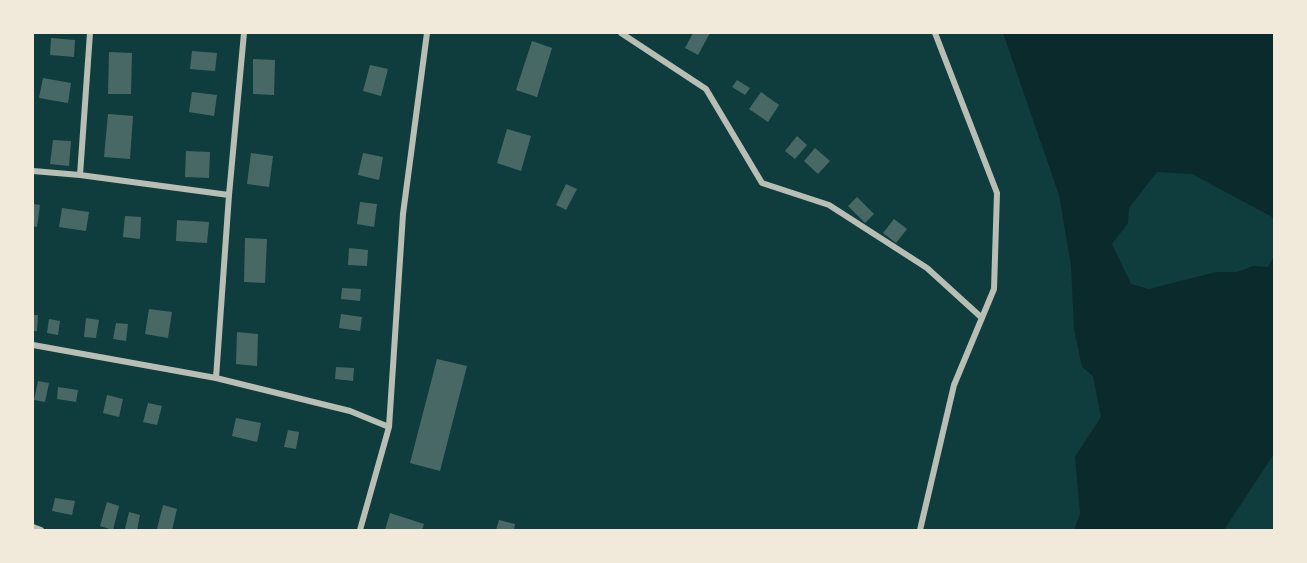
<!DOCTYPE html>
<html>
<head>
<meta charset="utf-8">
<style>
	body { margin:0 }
	#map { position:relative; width:1307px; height:563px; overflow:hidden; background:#0f3d3e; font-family:"DM Sans",sans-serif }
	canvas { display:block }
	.frame { position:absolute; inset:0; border:34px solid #f1e9da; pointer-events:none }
</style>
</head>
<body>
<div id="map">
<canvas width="1307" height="563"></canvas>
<div class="frame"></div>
</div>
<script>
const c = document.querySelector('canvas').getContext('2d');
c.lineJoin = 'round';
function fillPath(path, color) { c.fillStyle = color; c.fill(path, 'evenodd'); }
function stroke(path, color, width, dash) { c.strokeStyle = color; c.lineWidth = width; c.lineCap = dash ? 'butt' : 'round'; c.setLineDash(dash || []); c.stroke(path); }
fillPath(new Path2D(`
	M1003,33H1274V218L1192,174L1157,172L1129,208L1128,223L1112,244L1131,284L1149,289L1216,272H1237L1253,266L1268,267L1274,256V454L1224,530H1074L1080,514L1075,457L1101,417L1093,376L1082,367L1074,329L1071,266L1059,195Z`), '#0a2a2b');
fillPath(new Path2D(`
	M693,33H710L698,55L685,48Z
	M51,38L75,40L74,57L50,55Z
	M532,41L552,48L537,97L516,90Z
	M192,51L217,53L215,71L190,69Z
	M109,52L132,53L131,94H108Z
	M253,59L275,60L274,95L253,94Z
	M370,65L388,69L381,96L363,91Z
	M43,78L71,83L68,103L39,98Z
	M737,80L750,88L745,95L732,87Z
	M192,92L217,95L214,116L189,112Z
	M761,92L779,105L768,122L749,109Z
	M108,114L133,116L130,159L104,157Z
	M507,129L531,136L521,171L497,163Z
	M797,136L807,145L795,159L785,151Z
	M53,140L71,141L69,166L50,164Z
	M815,148L830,161L818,174L804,161Z
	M186,151L210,152L209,178L185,177Z
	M251,153L273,156L269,187L247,184Z
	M363,153L383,157L379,180L358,175Z
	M566,184L577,189L566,210L556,205Z
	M857,197L874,214L865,223L848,206Z
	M360,202L377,204L374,227L357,224Z
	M33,204L40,205L37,227L33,226Z
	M62,208L89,212L86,231L59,227Z
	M125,216L141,217L140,239L123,237Z
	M894,219L907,229L896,243L883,233Z
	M177,220L209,222L207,243L176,241Z
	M245,238L267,239L265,283L244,282Z
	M349,248L368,250L367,266L348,265Z
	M342,288L361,289L360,301L341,299Z
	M149,309L172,312L168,338L145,334Z
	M341,314L362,317L360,331L339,328Z
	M33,315H38L37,331H33Z
	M86,318L99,320L96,338L84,337Z
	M49,319L60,321L58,335L47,333Z
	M116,323L128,324L126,341L113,339Z
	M237,332L258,334L257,366L236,364Z
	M437,359L467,366L440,471L410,463Z
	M336,367L354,368L353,381L335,379Z
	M38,381L49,383L45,402L34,400Z
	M58,387L78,390L76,402L57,399Z
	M107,395L123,399L119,417L103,413Z
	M148,403L162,406L157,425L143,422Z
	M236,418L261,423L257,442L232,436Z
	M288,430L299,432L296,449L284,447Z
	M55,498L75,501L72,515L52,511Z
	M107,502L119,506L113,530L100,526Z
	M163,505L177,509L172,530L157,529Z
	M129,512L140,515L137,530L125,529Z
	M390,513L424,524L422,530H385Z
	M499,520L515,524L514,530H496Z`), '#486865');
stroke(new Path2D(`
	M621,33L706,89L762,183L829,205L927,268L982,318
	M33,171L80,175L229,195
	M80,175L90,33
	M33,345L216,378L350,411L389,427
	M216,378L229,195L244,33
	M33,527L41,530
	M360,530L389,427L403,214L427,33
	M920,530L954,385L994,289L997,193L935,33`), '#b8beb3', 6);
</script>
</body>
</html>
